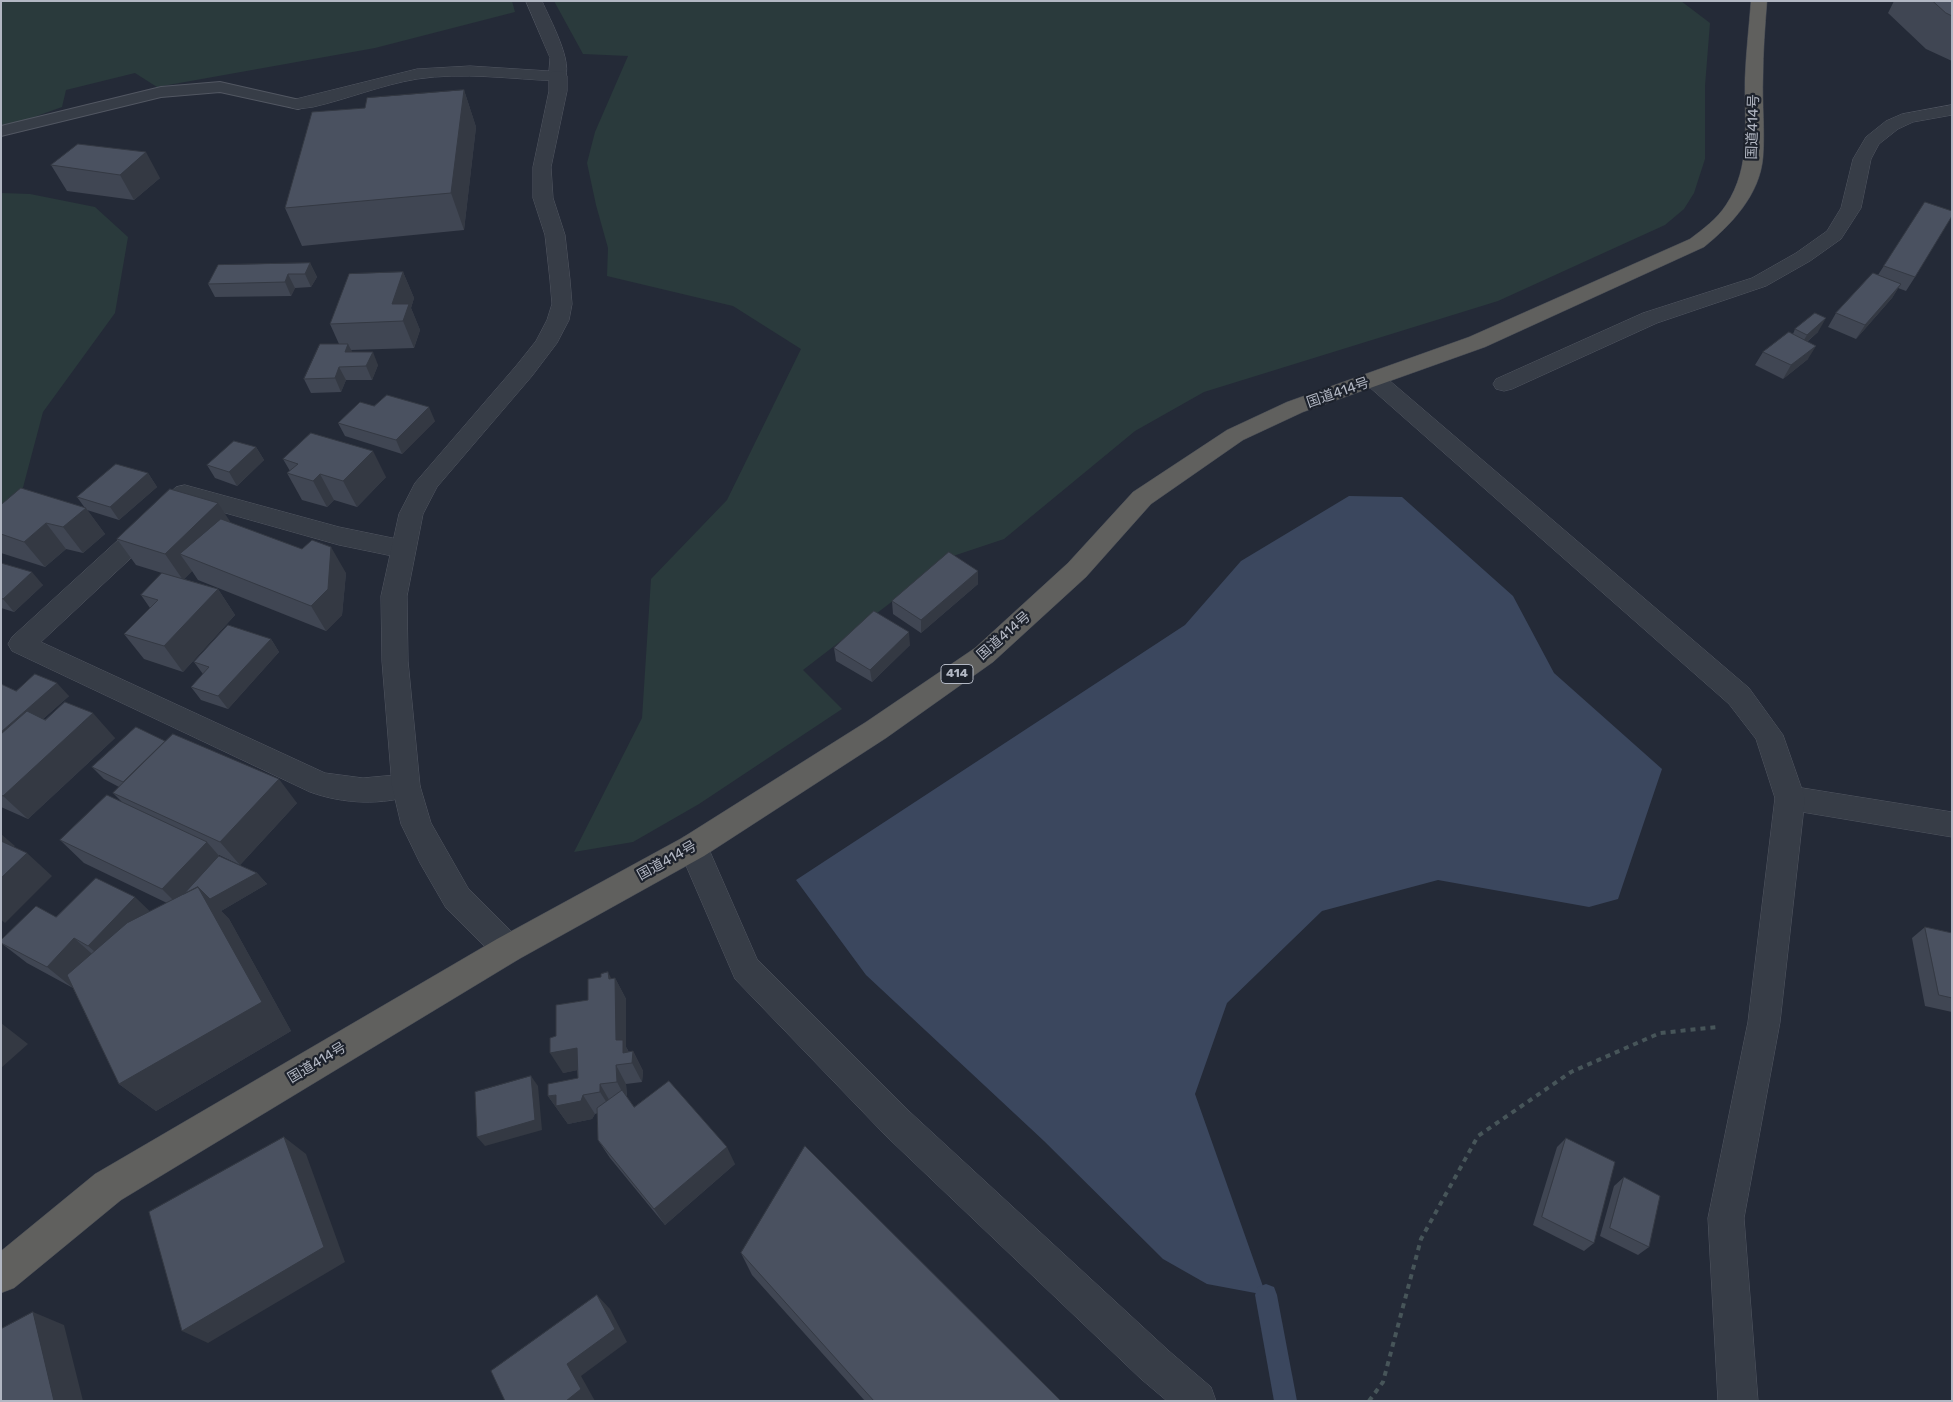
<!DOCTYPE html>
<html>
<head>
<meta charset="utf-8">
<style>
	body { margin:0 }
	#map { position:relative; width:1953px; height:1402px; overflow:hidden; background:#242a37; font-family:Rubik,sans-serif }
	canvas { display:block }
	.frame { position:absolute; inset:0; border:2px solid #b2b7c3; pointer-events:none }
</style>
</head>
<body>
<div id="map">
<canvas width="1953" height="1402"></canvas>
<div class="frame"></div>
</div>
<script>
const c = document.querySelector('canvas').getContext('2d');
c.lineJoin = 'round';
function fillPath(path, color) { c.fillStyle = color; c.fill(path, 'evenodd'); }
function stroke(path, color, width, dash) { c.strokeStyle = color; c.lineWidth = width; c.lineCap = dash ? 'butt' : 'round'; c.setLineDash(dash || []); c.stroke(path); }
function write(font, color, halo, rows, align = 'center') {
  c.font = font + ' Rubik,"Noto Sans JP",sans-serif'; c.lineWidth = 4.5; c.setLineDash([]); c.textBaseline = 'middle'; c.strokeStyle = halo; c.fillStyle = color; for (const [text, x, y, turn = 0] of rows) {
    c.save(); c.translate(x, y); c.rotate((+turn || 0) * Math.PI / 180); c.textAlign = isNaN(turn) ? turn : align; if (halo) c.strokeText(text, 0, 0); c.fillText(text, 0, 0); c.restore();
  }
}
fillPath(new Path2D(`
	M1,1H512L515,12L375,48L157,87L135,73L66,90L62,107L23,121L1,125Z
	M554,1H1681L1710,23L1705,86V159L1694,193L1684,209L1665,225L1498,301L1204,392L1135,431L1004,539L950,557L803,670L842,709L699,804L633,842L574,852L642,718L651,579L727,500L801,349L733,306L607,276L608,248L596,205L587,163L595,132L628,56L583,54Z
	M1,193L30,194L95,207L128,237L115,313L43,412L17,510L1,527Z`), '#2a3a3c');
fillPath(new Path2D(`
	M1349,496L1402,497L1513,596L1554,673L1662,769L1618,899L1589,907L1438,880L1322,911L1227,1003L1195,1094L1266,1295L1207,1284L1163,1259L1044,1141L866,975L796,880L1185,625L1241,561Z`), '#3b475e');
fillPath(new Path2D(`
	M1266,1284L1274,1287L1277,1295L1297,1401H1274L1255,1295L1258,1287Z`), '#3b475e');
const service = new Path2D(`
	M220,82L304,101L306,104L304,107L298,109L220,92L161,97L1,136V126L161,87Z`);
const pedestrian = new Path2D(`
	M1952,105V115L1913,122L1898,129L1879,144L1871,159L1861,208L1841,239L1810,261L1766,286L1657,323L1512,389L1504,391L1496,389L1493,384L1496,379L1643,313L1752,278L1796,253L1827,231L1841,208L1853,159L1866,137L1886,121L1902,114Z`);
const minor = new Path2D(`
	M526,1H542C549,18 575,64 564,80L558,81C511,79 463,72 417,79C381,85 348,99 313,107L298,109L292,108L289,104L292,100L417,69L470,66L549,71L550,58Z
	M185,485L339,527L402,540L411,543L414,549L411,555L402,558L339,545L190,503L41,642L325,773L363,778L406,774L416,778L420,786L416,794C383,806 343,804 310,792L12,651L8,644L12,637L176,487Z
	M1790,786L1952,812V837L1790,810L1780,807L1775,798L1780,789Z
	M693,834L704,838L757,959L910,1112L1169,1351L1211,1387L1216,1401H1167L1141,1379L886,1136L735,979L678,847L682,838Z`);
const tertiary = new Path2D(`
	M558,71L564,72L567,76V91L551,167L553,198L565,235L570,280L572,304L569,320L557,343L532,376L437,487L423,514L407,596L408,661L420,786L431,823L468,888L519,939L524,949L519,959L508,963L497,959L446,908L420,863L401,824L392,786L382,661L381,596L399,514L415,483L516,366L536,341L547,320L552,304L550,280L545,235L533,198V167L549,91V76L552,72Z
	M1375,373L1383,375L1749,688L1783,735L1805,798L1780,1022L1744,1218L1758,1401H1718L1708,1218L1748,1022L1775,798L1756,739L1729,704L1367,385L1364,380L1367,375Z`);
const trunk = new Path2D(`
	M1751,1H1767C1765,27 1763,52 1763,77C1762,104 1765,131 1763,157C1760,195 1731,225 1704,247L1485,347L1303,412L1243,440L1151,504L1086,577L993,662L886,738L704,856L519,959L121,1200L14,1288L1,1293V1251L95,1174L497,939L682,838L866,722L975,648L1068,563L1133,492L1227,430L1287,402L1469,337L1690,239C1703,229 1717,219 1726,205C1752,166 1744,122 1745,78C1746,52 1749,27 1751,1Z`);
stroke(service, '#525762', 2);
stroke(pedestrian, '#525762', 1);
stroke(minor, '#525762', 1);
stroke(tertiary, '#525762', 1);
stroke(trunk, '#424752', 1);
stroke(new Path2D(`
	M1369,1401L1383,1382L1421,1239L1478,1136L1571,1072L1660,1033L1718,1027`), '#475559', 4, [5, 5]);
fillPath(service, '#373d47');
fillPath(pedestrian, '#373d47');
fillPath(minor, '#373d47');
fillPath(tertiary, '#373d47');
fillPath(trunk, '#60605e');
fillPath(new Path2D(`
	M1894,1H1952V61L1926,49L1888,13Z
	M464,90L476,127L464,230L302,246L285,208L365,108Z
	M51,165L160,178L134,200L67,191Z
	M1925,202L1915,277L1906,291L1898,288L1892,298L1856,339L1828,327L1836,313L1878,275Z
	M310,263L317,277L311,287L295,288L291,296L215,297L208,284Z
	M403,272L414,298L411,308L420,330L414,348L351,350L352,352L378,365L372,380H346L341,392L311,393L304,379L339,344L330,324Z
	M1795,329L1818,332L1808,341V359L1783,379L1755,365L1763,352L1793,334Z
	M374,406L435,421L402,454L345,436L338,423Z
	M256,447L264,460L237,486L215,478L207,465Z
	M283,459L386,477L357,507L334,500L327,507L302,500L287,473L290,471Z
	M148,473L157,487L119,520L87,510L105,534L83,553L66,549L45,567L1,553V505L85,508L77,497Z
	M231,523L346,573L342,615L326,631L198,580L192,571L184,579L218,589L235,615L183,672L144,659L124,634L150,608L141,595L162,573L136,565L117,539Z
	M1,563L43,585L14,612L1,608Z
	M978,571V584L921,633L893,614L892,601Z
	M271,639L279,652L228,709L201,700L191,687L203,674L194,662Z
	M910,645L872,682L836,661L834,648Z
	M1,684L16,691L69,696L43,719L115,738L28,819L1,807Z
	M165,741L297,803L240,865L219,855V856L257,873L267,884L221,911L229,919L291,1031L156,1111L119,1084L73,988L27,963L1,943V940L56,917L150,912L167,903L84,863L60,840L122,802L113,793L119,787L104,779L92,767Z
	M1925,927L1952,933V1012L1925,1006L1912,938Z
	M615,978L626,999V1047L629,1052L633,1051L643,1071L642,1082L626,1084L627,1097L634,1107L735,1164L665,1225L610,1158L598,1140V1113L595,1114L592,1119L568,1124L548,1096L578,1078L577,1070L563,1073L556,1036L612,979Z
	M1566,1138L1594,1243L1584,1251L1533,1225L1557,1147Z
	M1624,1177L1649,1247L1638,1255L1600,1236L1614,1186Z
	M741,1253L1061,1401H865L752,1275Z`), '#404653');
fillPath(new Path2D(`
	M464,90L476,127L464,230L451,193Z
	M146,152L160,178L134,200L120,175Z
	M310,263L317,277L311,287L305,274Z
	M403,272L414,298L411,308L420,330L414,348L403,321L392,304Z
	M288,274L295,288L291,296L285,282Z
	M1901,284L1892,298L1856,339L1865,325Z
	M1826,318L1818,332L1799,348L1807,335Z
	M348,344L355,357L345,352Z
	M1816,346L1808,359L1783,379L1791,365Z
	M373,352L378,365L372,380L366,366Z
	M339,367L346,380L341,392L335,378Z
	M429,407L435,421L402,454L396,440Z
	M256,447L264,460L237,486L229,472Z
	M373,451L386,477L357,507L343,481Z
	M148,473L157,487L119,520L110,507Z
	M320,474L334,500L327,507L313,481Z
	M218,503L235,529L180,554L192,571L183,580L165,554Z
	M86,508L105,534L83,553L63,527Z
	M46,523L66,549L45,567L24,542Z
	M331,547L346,573L342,615L326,631L311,606Z
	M978,571V584L921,633V620Z
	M32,572L43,585L14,612L3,599Z
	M218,589L235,615L183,672L164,646Z
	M909,632L910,645L872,682L870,670Z
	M271,639L279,652L228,709L218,696Z
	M57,683L69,696L10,748L1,739V732Z
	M93,713L115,738L28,819L3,796Z
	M279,779L297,803L240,865L220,842Z
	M1,834L15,846L7,854L1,849Z
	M207,842L227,865L257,873L267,884L221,911L229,919L291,1031L156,1111L119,1084L184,911L162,889Z
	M27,853L52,876L5,923L1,920V878Z
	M135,897L158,919L113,967L88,946Z
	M74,938L99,960L73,988L47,967Z
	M608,972L615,986V978L626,999V1047L632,1058L633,1051L643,1071L642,1082L632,1063H629L616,1040Z
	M1,1023L28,1044L1,1068Z
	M577,1048L589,1068L563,1073L550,1053Z
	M616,1065L626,1084L627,1101L617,1082Z
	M531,1076L538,1086L542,1130L485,1146L477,1137Z
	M600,1084L611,1103L612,1111L600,1092Z
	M556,1095H583L595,1114L592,1119L568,1124L548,1096Z
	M284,1137L306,1154L345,1262L208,1343L182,1331Z
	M727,1147L735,1164L665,1225L654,1209Z
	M597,1295L610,1309L627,1342L581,1376L595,1401H566L567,1364Z
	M33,1312L64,1325L83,1401H54Z`), '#343943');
const building = new Path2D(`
	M1933,1H1952V16L1946,13Z
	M464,90L451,193L285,208L312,112L365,108L367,98Z
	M78,144L146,152L120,175L51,165Z
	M1925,202L1952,211V216L1915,277L1884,266Z
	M310,263L305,274H288L285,282L208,284L218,265Z
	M403,272L392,304H409L403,321L330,324L349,274Z
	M1873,273L1901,284L1865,325L1836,313Z
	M1815,313L1826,318L1807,335L1795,329Z
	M1789,332L1816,346L1791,365L1763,352Z
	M320,344H348L345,352H373L366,366L339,367L335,378L304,379Z
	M387,395L429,407L396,440L338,423L360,402L374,406Z
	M311,433L373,451L343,481L320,474L313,481L287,473L298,464L283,459Z
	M234,441L256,447L229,472L207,465Z
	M116,464L148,473L110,507L77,497Z
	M21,488L86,508L63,527L46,523L24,542L1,534V505Z
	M170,489L218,503L165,554L117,539Z
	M221,519L302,549L312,540L331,547L328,589L311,606L180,554Z
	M949,552L978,571L921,620L892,601Z
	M1,563L32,572L3,599L1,598Z
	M162,573L218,589L164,646L124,634L158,600L141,595Z
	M874,611L909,632L870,670L834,648Z
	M228,625L271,639L218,696L191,687L209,667L194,662Z
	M35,674L57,683L1,732V684L16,691Z
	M65,702L93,713L3,796L1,795V734L27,711L45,720Z
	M136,727L165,741L123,782L92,767Z
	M173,734L279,779L220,842L113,793Z
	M107,795L207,842L162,889L60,840Z
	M1,841L27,853L1,878Z
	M219,856L257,873L210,899L198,887L184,894Z
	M96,878L135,897L88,946L74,938L47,967L1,943V940L36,906L56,917Z
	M198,887L262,1002L119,1084L67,975L127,923Z
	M1925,927L1952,933V998L1939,995Z
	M608,972L609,979L615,978L616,1040H623V1053L633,1051L632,1063L616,1065L617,1082L600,1084V1092L583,1095L581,1101L556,1106V1095L548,1096V1084L578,1078L577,1048L550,1053V1038L556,1036V1005L588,1000V979L601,977V974Z
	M531,1076L535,1120L477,1137L475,1092Z
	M669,1081L727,1147L654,1209L598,1140L597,1108L622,1090L634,1107Z
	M284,1137L324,1247L182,1331L149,1212Z
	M1566,1138L1615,1162L1594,1243L1542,1217Z
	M805,1146L1061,1401H874L741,1253Z
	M1624,1177L1660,1196L1649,1247L1610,1228Z
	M597,1295L615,1329L567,1364L581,1389L566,1401H505L491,1371Z
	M33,1312L54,1401H1V1329Z`);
fillPath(building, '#4a5160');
stroke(building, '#343943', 1);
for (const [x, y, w] of [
	[957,674,32]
]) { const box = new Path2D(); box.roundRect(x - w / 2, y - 9.5, w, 19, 4); c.fillStyle = '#1d222c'; c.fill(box); stroke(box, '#b2b7c3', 1); }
write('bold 12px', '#b2b7c3', null, [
	["414",957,674]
]);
write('14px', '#b2b7c3', '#1d222c', [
	["国道414号",1753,127,-88],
	["国道414号",1338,393,-19],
	["国道414号",1004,636,-41],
	["国道414号",667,861,-29],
	["国道414号",317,1063,-31]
]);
</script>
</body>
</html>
